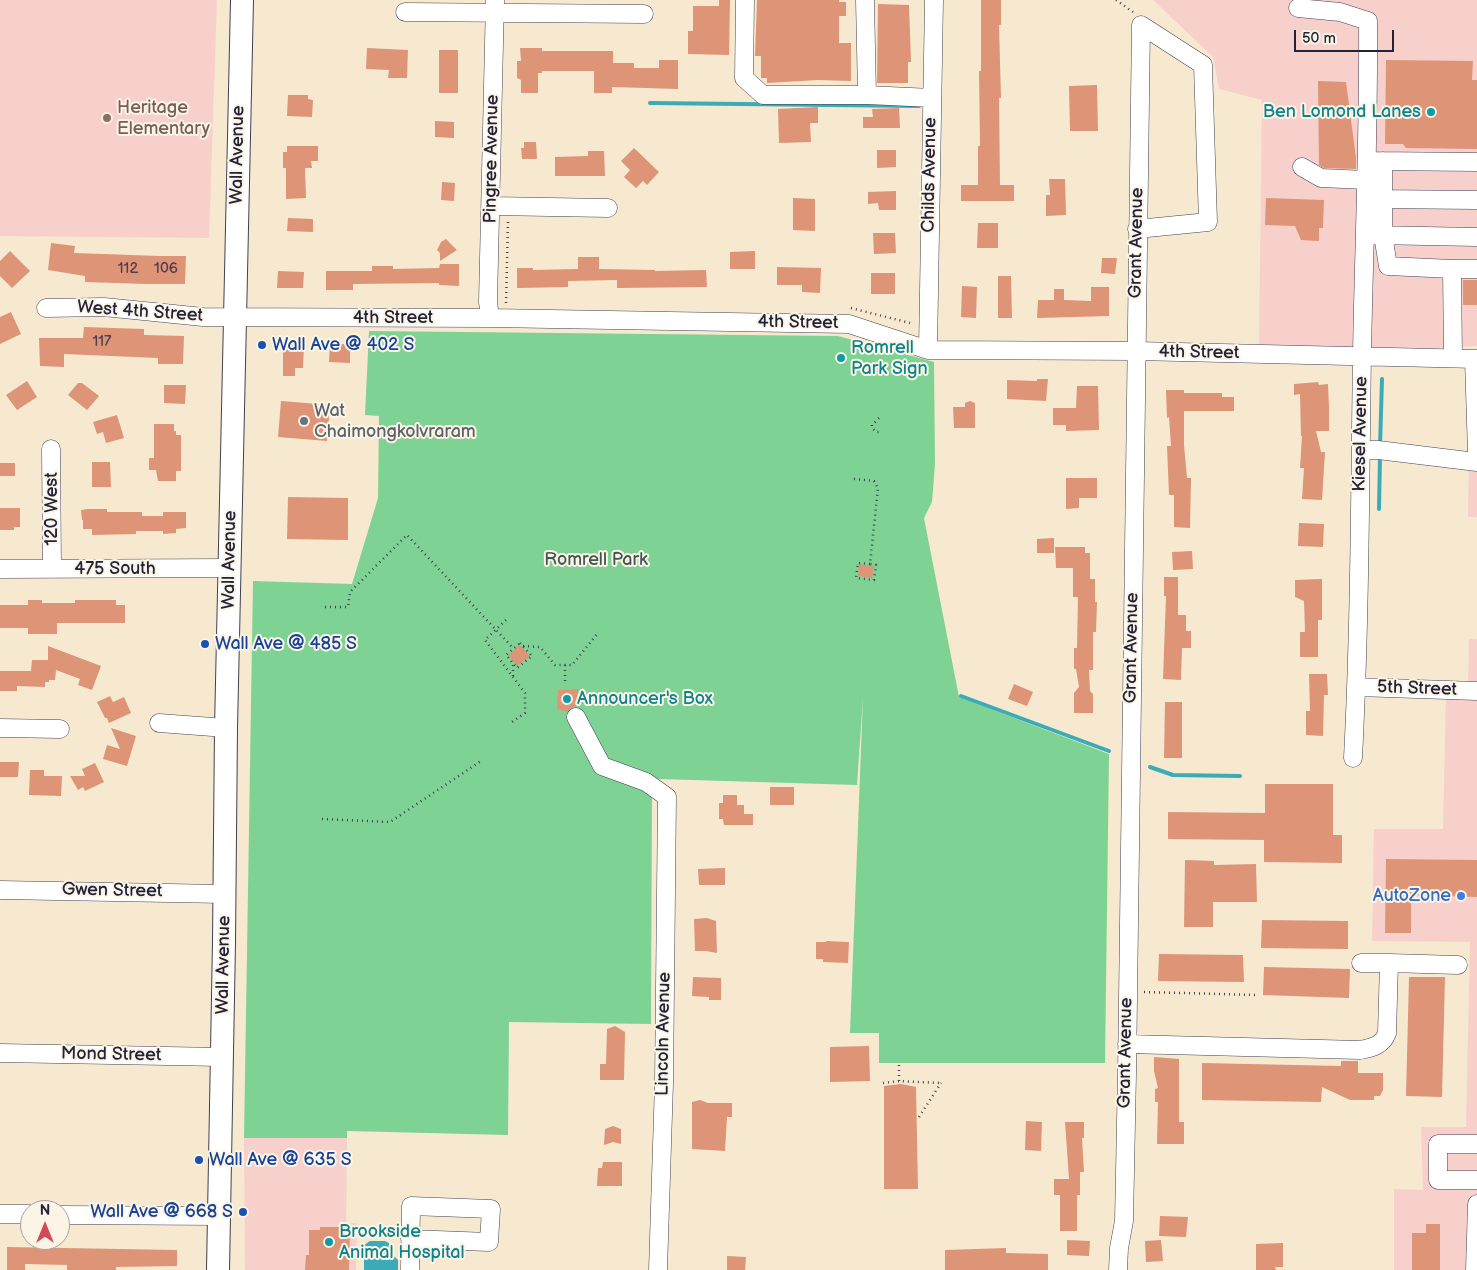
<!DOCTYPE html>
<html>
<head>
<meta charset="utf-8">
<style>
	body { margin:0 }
	#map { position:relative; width:1477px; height:1270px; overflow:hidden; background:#f6e9d0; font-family:"Balsamiq Sans",sans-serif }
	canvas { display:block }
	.north { position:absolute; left:20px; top:1200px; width:50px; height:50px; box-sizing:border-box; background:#fcf5e5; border:1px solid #a5a1a1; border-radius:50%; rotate:0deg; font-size:14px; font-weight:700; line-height:20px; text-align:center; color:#22223b }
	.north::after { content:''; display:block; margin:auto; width:18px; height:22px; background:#d1495b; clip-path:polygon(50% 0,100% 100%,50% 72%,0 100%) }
	.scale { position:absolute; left:1294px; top:30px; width:100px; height:22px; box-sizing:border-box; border:2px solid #22223b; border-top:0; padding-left:6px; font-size:15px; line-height:18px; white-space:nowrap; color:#22223b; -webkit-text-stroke:4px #fcf5e5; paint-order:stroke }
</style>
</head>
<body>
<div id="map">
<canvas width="1477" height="1270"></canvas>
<div class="north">N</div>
<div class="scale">50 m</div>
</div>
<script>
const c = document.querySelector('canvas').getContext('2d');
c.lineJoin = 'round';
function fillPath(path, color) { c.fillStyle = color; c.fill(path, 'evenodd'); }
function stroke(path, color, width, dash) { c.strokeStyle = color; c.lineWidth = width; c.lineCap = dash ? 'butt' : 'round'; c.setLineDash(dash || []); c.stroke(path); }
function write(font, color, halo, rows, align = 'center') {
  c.font = font + ' "Balsamiq Sans",sans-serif'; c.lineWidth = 4; c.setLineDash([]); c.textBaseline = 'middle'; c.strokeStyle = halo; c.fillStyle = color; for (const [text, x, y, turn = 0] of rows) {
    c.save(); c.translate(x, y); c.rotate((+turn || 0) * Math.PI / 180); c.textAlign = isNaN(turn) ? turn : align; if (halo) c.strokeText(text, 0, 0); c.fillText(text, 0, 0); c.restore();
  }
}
fillPath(new Path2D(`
	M0,0H217L209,238L0,236Z
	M1153,0H1477V346L1440,348L1259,347L1262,100L1219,89L1213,57Z
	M1470,366H1477V517H1468Z
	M1469,639H1477V684H1468Z
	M1446,695H1477V1270H1394V1189L1423,1190L1421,1127H1466L1470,942L1372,941L1374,829H1443Z
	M244,1138H347L346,1223H357L356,1270H245Z`), '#f7d0cc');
fillPath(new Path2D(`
	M369,331L838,336L934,362L935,464L932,502L924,518L959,697L1109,754L1105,1063H879V1033H850L863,697L857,785L658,779L652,791L651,1024L509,1022L508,1135L347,1131V1138H244L253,581L352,584L378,498L379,416L365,415Z`), '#7ed294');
fillPath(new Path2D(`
	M370,1241H385L389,1243L392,1254L398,1260V1270H364V1245Z`), '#3babb8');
stroke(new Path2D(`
	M650,103L919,106
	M1380,447L1382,379
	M1379,509L1380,456
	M961,696L1109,751
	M1150,767L1173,775L1240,776`), '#3babb8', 4);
fillPath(new Path2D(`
	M719,0H730L729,55L688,54V31H693V6H719Z
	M757,0H839V2H846V16H839V43H851V81L818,80L767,83V78H761V56H755Z
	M981,0H1001V25H999L1001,98H999L1000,185H1014V201H961V185H978V146H980L979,71H981Z
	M878,4L909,5L911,62H908V83H877Z
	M367,48L408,50L407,78H388L389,70L366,69Z
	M520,48H542V51H613V63H634V68H659V60H678V89L612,87V93H594V71H542V73H538V93H521V80L517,78V61H521Z
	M439,50H458V93H439Z
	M1386,60L1473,61L1472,80H1477V149L1406,148L1403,144H1385Z
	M1318,81L1346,82L1356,158V169L1324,168L1319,165Z
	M1097,85L1098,131H1070L1069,86Z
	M288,95H308V99L313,100L312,117L287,116Z
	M818,107V123H810L811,142L779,143L778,109Z
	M899,108L900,128H863V117H873L872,109Z
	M435,121L454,122V138L435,137Z
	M524,142H536L537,159H522L521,148H524Z
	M287,146H318V161H311L312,168H305L306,198L286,199V168H283V152H287Z
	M634,148L659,172L647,185L643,181L636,188L624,177L630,170L621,161Z
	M877,150H896V167L877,168Z
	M588,151H604L605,176H555V157L588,156Z
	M1049,179H1065L1066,215L1046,216V195H1050Z
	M442,182L455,183L454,201L441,200Z
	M896,191V210H879L878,203L868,204V192Z
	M793,198L815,199V231L793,230Z
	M1266,198L1324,200L1323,228H1319V241L1301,240L1295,226L1265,225Z
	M288,218L313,219V232L287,231Z
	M978,223H998V248H977Z
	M873,233H895L896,253L874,254Z
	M446,239L457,250L440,261V253L437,250L441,242Z
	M51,243L75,246L74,253L160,256H186L185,284H146L85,282V276L48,270Z
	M10,251L30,271L12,288L0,276V261Z
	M755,251V269H730V252Z
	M578,257H599V269L655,270V271L706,270L707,287L617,288V280L568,281V287L517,288V268H533V270L578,269Z
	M1102,258H1117L1115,274L1101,273Z
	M440,264H459V286L439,285V283L353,284V290H326V271H372V266H393V269L439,268Z
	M777,267L821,268L820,293L802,292V285H777Z
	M278,271L304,272L303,288H277Z
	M871,273H895V294H871Z
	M998,276H1011L1012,318H998Z
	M1463,280H1477V305H1463Z
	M962,286L977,287L976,318L961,317Z
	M1091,287H1109V316L1037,318L1038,300H1054V289H1064V300L1091,301Z
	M11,312L21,334L0,344V317Z
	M84,327L144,329V335L184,336L183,364H158V358L64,354V367L40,366L39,338H83Z
	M283,344H304L303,368H295V376H283Z
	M330,344H350V363L329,362Z
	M1037,379H1048L1046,401L1007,399V380L1037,381Z
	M27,381L37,397L17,410L6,395Z
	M1318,382L1319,385L1328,384L1329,408V431H1316L1321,452H1325L1322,500L1302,499L1304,468H1300L1302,436H1301L1300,394L1294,395V384Z
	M78,383H82L99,396L87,410L68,395Z
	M164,385H186L185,404L164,403Z
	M1077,386H1098L1099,430L1066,431V425H1053V408H1076Z
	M1166,390H1184V393H1222V397H1234V411H1184V445L1187,478H1191L1190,528L1174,527V495H1169L1167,446H1171L1169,417L1167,418Z
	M281,401L330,405L327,441L278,437Z
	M970,401L975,403V428H954L953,407H965V403Z
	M117,415L124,438L106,443L103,432L97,434L93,422Z
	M154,424H174V431H176V435H181V471H176V481H158L156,470H149V458H154Z
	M92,462H110L111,487H92Z
	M0,463H15V476H0Z
	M1066,478H1097V498H1079V508L1066,509Z
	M288,497L348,498V540L287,539Z
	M0,508H20V527H14V530H0Z
	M88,509H107V512H142V516H163V512H186V528L176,529V533L163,534V531H136V534L92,535V529H83V520H82L81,510Z
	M1299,523L1324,524L1323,547L1298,546Z
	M1054,538V553H1037V539Z
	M1055,547H1085V553H1090V579H1095V602H1097L1096,632H1093V670H1089L1090,691L1093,694V713H1074V693L1079,687L1076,669H1074V648H1077L1078,597H1073V568H1056Z
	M1192,551L1193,569L1173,570L1172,552Z
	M859,564L874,566L872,578L858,576Z
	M1164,577H1178V615H1186V631H1191V648H1182L1181,680L1163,679L1166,596H1164Z
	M1322,579V620H1318V657H1300V632H1305L1304,601L1295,597V580Z
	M28,600H42V603H75V600H116V605H125V623H57V634H28V628H0V605H28Z
	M520,645L530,656L517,666L508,655Z
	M48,646L101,666L92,690L78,685L80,679L56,670L55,680H49V682H45V687L17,686V691H0V671H31L32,660H48Z
	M1309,674H1327L1328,695H1324L1323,736L1306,735V711H1310Z
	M1014,684L1033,692L1027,706L1008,699Z
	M578,689L576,706L571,708L567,712L557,709L558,690Z
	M110,696L113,702L124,697L131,713L109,723L107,718H105L97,702Z
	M1165,702H1182V758H1164Z
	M111,728L136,736L127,766L103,759L107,745L120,749Z
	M0,762H19L18,777H0Z
	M95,763L104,782L85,791L83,787L78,790L70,776H85L82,769Z
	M30,770H44V776H62L61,796L29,795Z
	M1265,784H1333V835H1342V863L1264,862V840L1168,839V812L1265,813Z
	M770,787H794V805H770Z
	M723,795H737V805H744V814H753V825H724L723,819H719V803H723Z
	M1386,859L1477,860V897L1411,895V933H1385Z
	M1185,860L1214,861V865L1256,864L1257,902H1213V927H1184Z
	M725,868V885H699L698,869Z
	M707,918L716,921L717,953L706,951H695L694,919Z
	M1262,920L1348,921V949L1261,948Z
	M826,941L849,942L848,963L823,962V959H816V942H826Z
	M1159,954L1243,955L1244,982L1158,981Z
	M1264,967L1350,969L1349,998L1263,995Z
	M693,977L721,978V1000H709V997L692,996Z
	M1409,977H1445L1442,1097L1406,1096Z
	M615,1026L625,1032L624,1080H600V1064H606L607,1029Z
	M869,1046L870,1081L830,1082V1047Z
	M1154,1057L1179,1059V1122H1184V1144H1157L1158,1102H1155V1089L1158,1088L1154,1071Z
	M1341,1061H1358V1073H1383V1090L1380,1096H1374V1100H1350L1322,1087L1321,1102L1202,1100V1063L1341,1066Z
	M901,1084L916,1087L918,1189H884V1086Z
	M700,1100L708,1103H732V1117H727L725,1151L692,1149V1102Z
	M1026,1121L1042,1122L1041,1151L1025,1150Z
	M1065,1122H1084V1138H1082L1084,1172H1080V1195H1077V1231H1060V1195H1054V1179H1069Z
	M613,1126L621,1129V1144L613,1142L604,1145L605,1129Z
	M603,1162H622V1186H597L598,1168H602Z
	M1160,1216L1188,1217L1186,1237L1159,1236Z
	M1426,1224H1440V1270H1412V1233H1426Z
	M320,1227H350L349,1270H305L306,1255H309V1230H320Z
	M1067,1240L1090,1241L1089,1256L1067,1255Z
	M1161,1240L1163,1261L1146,1262L1145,1241Z
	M1283,1243V1267H1275L1276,1270H1256V1244Z
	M7,1247L177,1250V1266L116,1267V1270H67V1265L25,1264V1270H7Z
	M1006,1248V1253L1048,1254V1270H945V1250Z
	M727,1256L746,1257L745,1270H727Z`), '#dd9477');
const minor = new Path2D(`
	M745,0L744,78L763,95H867L932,98
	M865,0L867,95
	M1298,8L1340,12L1368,21C1369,132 1364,243 1362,354C1360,488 1360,623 1353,758
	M405,12L644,14
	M1373,161L1477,162
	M1383,161V235L1388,266L1452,269
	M1302,167L1321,178L1366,180
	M1373,199L1477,200
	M491,206L608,208
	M1137,229L1208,222L1203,65L1141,25
	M1373,235L1477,237
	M46,308L104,307L203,317L490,318L849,324L928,350L1136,351L1477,359
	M490,318L488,302L495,0
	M928,350L934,0
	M1453,358L1452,269H1477
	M1474,359L1477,453
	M51,449L52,569
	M1361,450H1378L1477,462
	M0,569L230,568
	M1357,687L1477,691
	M576,717L602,766L646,782L667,797L664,1083L658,1270
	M159,723L226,728
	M0,728L60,729
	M0,890L224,894
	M1361,963H1389
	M1127,1044L1360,1050C1372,1048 1383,1045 1387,1033L1389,963L1458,965
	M0,1053L222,1057
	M1477,1144H1438V1180H1477
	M0,1214H30
	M60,1215L219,1216
	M410,1270L411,1206L491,1209L489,1242L410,1239
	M1118,1270L1119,1248L1124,1221L1127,1073L1141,25
	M1475,1270L1477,1204`);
const major = new Path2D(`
	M218,1270L224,942L226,728L242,0`);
stroke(minor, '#424051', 19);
stroke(major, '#424051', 24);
stroke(new Path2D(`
	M1116,0L1133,12
	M506,303L508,221
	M851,308L910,323
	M879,418L872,425V428L876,432H880
	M854,479L874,481L878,488L870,564L876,565L874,580L856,578L858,563L870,564
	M325,607H348L350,592L407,535L513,648
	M506,620L485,640L525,693V713L512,722
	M520,643L532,656L517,668L506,655Z
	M523,646L540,647L555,665H572L598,633
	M513,665V677
	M565,665V684
	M322,819L390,822L481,761
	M1144,992L1257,995
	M899,1081V1064
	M883,1083L899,1081L941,1083
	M919,1117L941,1083`), '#424051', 2.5, [1, 4]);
stroke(minor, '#fff', 18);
stroke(major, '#fff', 22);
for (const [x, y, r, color] of [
	[1431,112,5,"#0f9aa8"],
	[107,118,5,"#8d6e63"],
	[262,345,5,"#1a4fb4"],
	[841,358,5,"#0f9aa8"],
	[304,421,5,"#6b7280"],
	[205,644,5,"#1a4fb4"],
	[567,699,5,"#0f9aa8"],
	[1461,896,5,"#3f7fe0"],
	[199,1160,5,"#1a4fb4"],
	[243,1212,5,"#1a4fb4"],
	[329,1242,5,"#0f9aa8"]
]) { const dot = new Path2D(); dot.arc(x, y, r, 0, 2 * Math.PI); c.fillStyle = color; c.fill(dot); stroke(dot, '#fcf5e5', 2); }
write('15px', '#513e4a', null, [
	["112",128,269],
	["106",166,269],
	["117",102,342]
]);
write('18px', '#785e54', '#fcf5e5', [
	["Heritage",117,108],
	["Elementary",117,129]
], 'left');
write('18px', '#0d838f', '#fcf5e5', [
	["Ben Lomond Lanes",1421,112,"right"],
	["Romrell",851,348],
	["Park Sign",851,369],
	["Announcer's Box",577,699],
	["Brookside",339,1232],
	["Animal Hospital",339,1253]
], 'left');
write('18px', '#22223b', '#fcf5e5', [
	["Wall Avenue",238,155,-89],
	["Pingree Avenue",492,159,-89],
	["Childs Avenue",930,175,-89],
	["Grant Avenue",1137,243,-89],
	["West 4th Street",140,312,4],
	["4th Street",393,318],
	["4th Street",798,323,1],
	["4th Street",1199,353,1],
	["Kiesel Avenue",1361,434,-89],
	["120 West",52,509,-90],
	["Wall Avenue",230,560,-89],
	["475 South",115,569],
	["Grant Avenue",1132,648,-89],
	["5th Street",1417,689,2],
	["Gwen Street",112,891,1],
	["Wall Avenue",224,965,-89],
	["Lincoln Avenue",664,1034,-89],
	["Grant Avenue",1126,1053,-89],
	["Mond Street",111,1055,1]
]);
write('18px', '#164399', '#fcf5e5', [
	["Wall Ave @ 402 S",272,345],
	["Wall Ave @ 485 S",215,644],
	["Wall Ave @ 635 S",209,1160],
	["Wall Ave @ 668 S",233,1212,"right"]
], 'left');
write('18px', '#5b616d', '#fcf5e5', [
	["Wat",314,411],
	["Chaimongkolvraram",314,432]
], 'left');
write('18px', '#3e5756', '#fcf5e5', [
	["Romrell Park",596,560]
]);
write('18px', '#366cbe', '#fcf5e5', [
	["AutoZone",1451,896]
], 'right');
</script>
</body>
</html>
